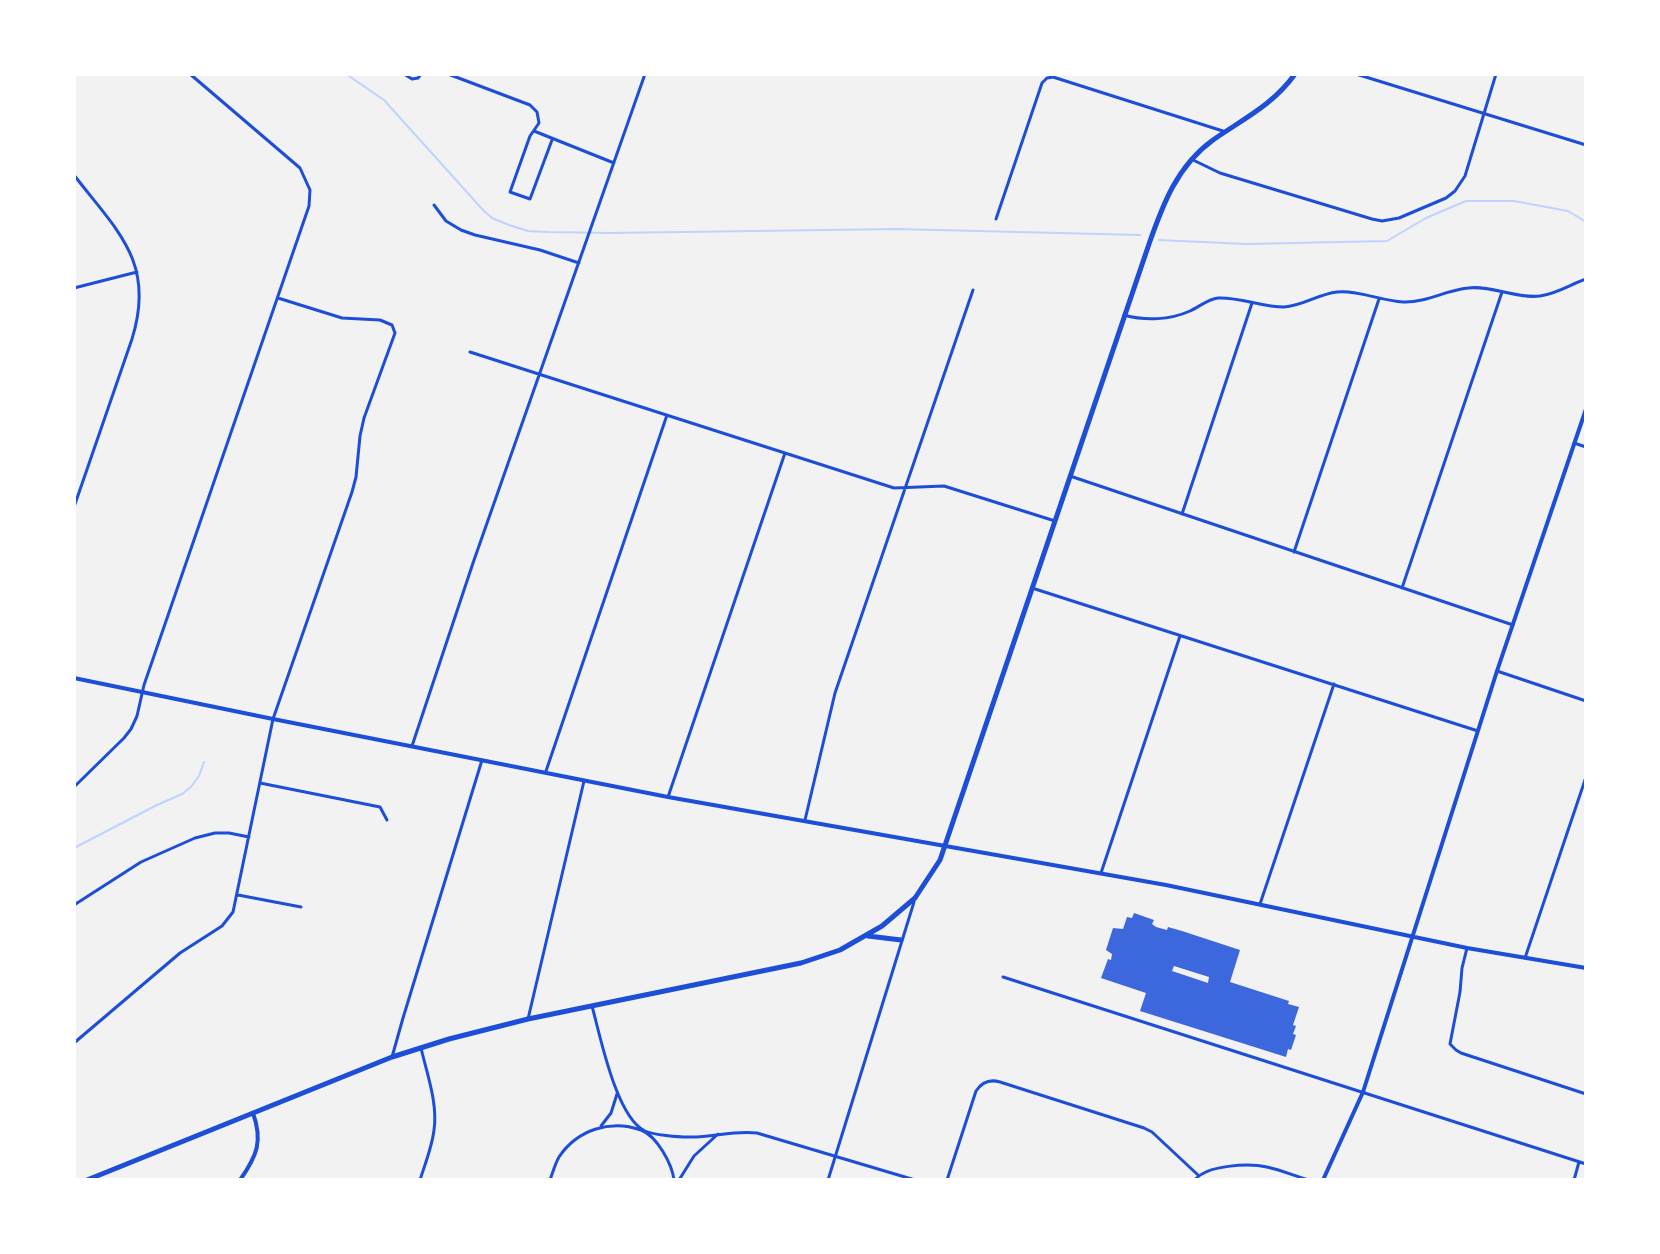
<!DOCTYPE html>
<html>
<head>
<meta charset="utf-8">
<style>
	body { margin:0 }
	#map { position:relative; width:1660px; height:1254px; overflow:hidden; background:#f2f2f2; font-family:Signika,sans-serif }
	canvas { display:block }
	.frame { position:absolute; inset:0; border:76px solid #fff; pointer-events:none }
</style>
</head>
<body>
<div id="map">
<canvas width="1660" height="1254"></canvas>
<div class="frame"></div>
</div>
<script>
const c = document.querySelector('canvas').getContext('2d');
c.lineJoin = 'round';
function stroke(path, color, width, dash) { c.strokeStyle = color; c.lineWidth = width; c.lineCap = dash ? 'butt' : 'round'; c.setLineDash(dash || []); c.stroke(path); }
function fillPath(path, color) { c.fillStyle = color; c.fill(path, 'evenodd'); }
stroke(new Path2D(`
	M346,74L384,100L483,210L492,218L509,225L528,231L548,232L610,233L897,229L1140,235
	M1159,240L1246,244L1387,241L1426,218L1466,201H1514L1568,211L1586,222
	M74,848L157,805L182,794L191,787L199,776L204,762`), '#bfd3fe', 2);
fillPath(new Path2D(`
	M1134,913L1154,920L1152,924L1156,927L1167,930L1168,927L1182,931L1240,950L1230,982L1289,1001L1288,1004L1299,1007L1293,1025L1296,1026L1293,1034L1296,1035L1291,1050L1288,1049L1286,1057L1140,1011L1146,993L1101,978L1108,959L1111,960L1112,954L1106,950L1113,928L1123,929L1127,917L1132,918ZM1174,966L1209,977L1208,983L1172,971Z`), '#3d67dc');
stroke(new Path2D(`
	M404,74L412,79L418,78L421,74
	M448,74L530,105L537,112L539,123L530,136L510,192L530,199L552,140
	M1356,74L1586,145
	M534,131L614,163
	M1191,159L1220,173L1372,219L1382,221L1399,218L1446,198L1455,191L1465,176L1496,74
	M74,175C117,231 156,262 132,339L74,507
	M434,205L446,221L461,230L475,235L540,250L579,263
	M996,219L1042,83L1047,78L1053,77L1226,132
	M74,288L137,272
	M1124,315C1145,321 1170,320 1190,311C1199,307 1208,299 1218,298C1240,297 1262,307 1284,307C1303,306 1318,294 1337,292C1359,290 1381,301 1403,302C1426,303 1446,290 1468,288C1492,285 1516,299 1540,296C1557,294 1571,284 1586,279
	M470,352L894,488L944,486L1055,521
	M1574,443L1586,447
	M1070,476L1513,625
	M1182,514L1252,303
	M1294,552L1379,299
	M1032,588L1478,731
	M1402,588L1502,292
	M1497,671L1586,701
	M412,746L473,563L645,74
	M546,771L667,415
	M260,783L380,807L387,820
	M74,787L124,738L131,729L137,716L144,685L309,206L310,190L300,168L190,74
	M668,797L785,453
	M805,820L835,693L973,290
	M1101,873L1180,636
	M238,895L301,907
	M1260,904L1334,684
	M74,905L141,862L195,838L215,833H229L249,837
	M1467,948L1462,968L1460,992L1450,1044L1456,1050L1461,1053L1586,1094
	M1525,958L1586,777
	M1003,977L1586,1164
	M592,1006C600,1035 616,1117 645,1131C654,1135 678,1137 688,1137C711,1138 733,1130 757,1133L915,1180
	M528,1019L584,781
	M74,1043L180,953L222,926L233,912L273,719L352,492L356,477L360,436L364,418L395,333L392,325L380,320L342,318L278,298
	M392,1057L403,1018L482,760
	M601,1126L611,1113L617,1094
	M420,1180C425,1164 432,1147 434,1130C438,1104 427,1074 421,1048
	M550,1180C553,1172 555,1164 559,1157C577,1130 610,1119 641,1130C657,1136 672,1164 674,1180
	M679,1180L694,1156L718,1134
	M828,1180L914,902
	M947,1180L976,1091C982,1082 990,1079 1000,1082L1144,1128L1152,1132L1198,1175
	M1195,1180C1206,1165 1249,1163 1267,1167C1281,1170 1295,1176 1309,1180
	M1574,1180L1579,1162`), '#1d4ed8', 3);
stroke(new Path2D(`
	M74,678L273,719L668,797L1166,885L1467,948L1586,968
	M240,1180C257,1156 263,1141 253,1113
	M1323,1180L1363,1092L1497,671L1586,409`), '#1d4ed8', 4);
stroke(new Path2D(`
	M868,936L901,940
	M87,1180L392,1057L449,1039L528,1019L801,963L840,950L882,926L915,898L940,860L1149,244C1163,204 1177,166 1213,140C1243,119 1273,105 1295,74`), '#1d4ed8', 5);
</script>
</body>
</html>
